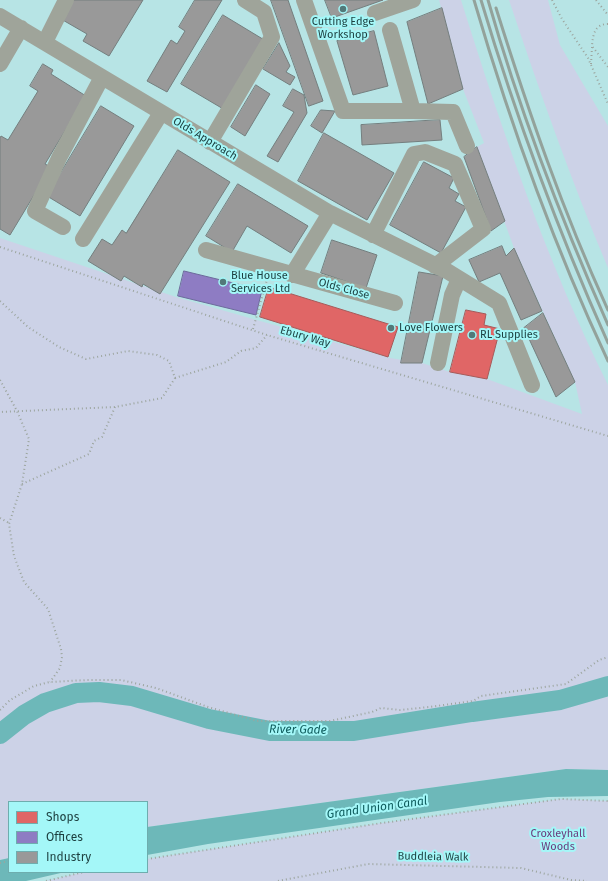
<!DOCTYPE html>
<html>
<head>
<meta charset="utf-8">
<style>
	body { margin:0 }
	#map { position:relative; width:608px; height:881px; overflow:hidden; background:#b7e4e5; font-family:"Fira Sans",sans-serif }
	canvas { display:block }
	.legend { position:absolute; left:8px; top:801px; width:140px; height:72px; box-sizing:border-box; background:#a4f7f8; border:1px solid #6eadae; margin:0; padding:5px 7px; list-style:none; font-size:12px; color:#1c3f3f }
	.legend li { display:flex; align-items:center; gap:8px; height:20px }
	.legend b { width:20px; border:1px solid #6eadae }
</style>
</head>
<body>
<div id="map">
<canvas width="608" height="881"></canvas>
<ul class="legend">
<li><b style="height:11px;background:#e06666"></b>Shops</li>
<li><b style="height:11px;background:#8e7cc3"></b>Offices</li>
<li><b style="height:11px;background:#999"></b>Industry</li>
</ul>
</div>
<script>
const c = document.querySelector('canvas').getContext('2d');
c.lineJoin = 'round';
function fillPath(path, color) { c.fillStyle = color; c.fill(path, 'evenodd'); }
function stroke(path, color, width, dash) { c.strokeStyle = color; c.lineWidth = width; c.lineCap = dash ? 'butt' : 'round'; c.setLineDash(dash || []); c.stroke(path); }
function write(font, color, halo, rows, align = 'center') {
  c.font = font + ' "Fira Sans",sans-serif'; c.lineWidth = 4; c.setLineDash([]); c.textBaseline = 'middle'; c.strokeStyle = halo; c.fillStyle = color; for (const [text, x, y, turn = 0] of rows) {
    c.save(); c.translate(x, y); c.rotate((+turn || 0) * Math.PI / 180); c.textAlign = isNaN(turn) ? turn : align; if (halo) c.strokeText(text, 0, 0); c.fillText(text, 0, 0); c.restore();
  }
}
fillPath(new Path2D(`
	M439,0H461C502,131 547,262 608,385V770L566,769L147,827V802H9V858L0,860V238L176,297L390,358L422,363L450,372L487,379L582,414L575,382L514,248L477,147L484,143L463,89Z
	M509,0H548L560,45L608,126V268C571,180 539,90 509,0Z
	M561,799L608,801V881H46L84,872H147V859L382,823Z`), '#ccd2e7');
fillPath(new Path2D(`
	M566,769L608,770V796L548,797L500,802L208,844L147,855V827Z
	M9,858V872H65L26,881H0V860Z`), '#6db8b9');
const shops = new Path2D(`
	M269,287L398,327L388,357L260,317Z
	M466,310L486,314L484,325L500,329L487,379L450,372Z`);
fillPath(shops, '#e06666');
stroke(shops, '#a55a5a', 1);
const offices = new Path2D(`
	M184,271L262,290L256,315L178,296Z`);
fillPath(offices, '#8e7cc3');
stroke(offices, '#6c6a9b', 1);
const industry = new Path2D(`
	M72,0H143L109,56L83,41L87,34L61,19Z
	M195,0H222L167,92L147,81L171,40L177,44L185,31L179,27Z
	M271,0H288L323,101L309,106Z
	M325,0H383L332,18Z
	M442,8L463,89L428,104L407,22Z
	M223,15L266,41L225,110L181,84Z
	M374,31L388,86L353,95L337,41Z
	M279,43L290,66L286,72L295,77L290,85L263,69Z
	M43,64L53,70L51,74L86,96L45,164L51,167L10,235L0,229V138L1,136L8,140L38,91L30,86Z
	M256,85L270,94L245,136L231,127Z
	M293,89L304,95L307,113L278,162L267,156L294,112L283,106Z
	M101,106L134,126L80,216L47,196Z
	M321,110L335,111L322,133L311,126Z
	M440,120L442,140L362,145L361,125Z
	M324,133L394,173L367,220L298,181Z
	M477,147L505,221L491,231L464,157Z
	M178,150L230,182L160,294L143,284L142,287L124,276L121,281L88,261L102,239L112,245L122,230L126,233Z
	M424,162L454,178L449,188L459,194L455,201L466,207L441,253L390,225Z
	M238,184L308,226L291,253L247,226L232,252L206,236Z
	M332,240L377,255L366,288L321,273Z
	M502,246L506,256L514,248L542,311L521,320L500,273L479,282L469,260Z
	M419,272L443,276L422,363H401Z
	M543,313L575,382L556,397L524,328Z`);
fillPath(industry, '#999');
stroke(industry, '#747e7e', 1);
stroke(new Path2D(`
	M0,734L24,715L45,703L76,693L99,692L132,696L209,719L270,731H354L472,712L560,700L608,686`), '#6db8b9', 20);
stroke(new Path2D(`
	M552,0L562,19L588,58L608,104
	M596,0L608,15
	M608,24C595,24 593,34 592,46L608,67
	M591,64L592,47
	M0,247L267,335L608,436
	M0,301L28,327L59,347L86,359L128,351L157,355L169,361L175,378L162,398L115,407L0,412
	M253,329L267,280
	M175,378L226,362L241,351L256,348L267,335
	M0,380L17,411L29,439L22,484L9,524L14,556L24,582L48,609L61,649L62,657L60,668L50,682
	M22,484L89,454L94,441L102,437L115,407
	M0,518L9,523
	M0,710L10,700L34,686L50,682L87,680H121L156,688L208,707L257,721H330L372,712L381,708L400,710L429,707L473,701L481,696L566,684L599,660L608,657
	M147,859L382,823L561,799L608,801
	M0,863L9,861
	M46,881L84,872
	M278,881L368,864L521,868L571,880L587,881`), '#9ca59e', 2, [1, 3]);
stroke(new Path2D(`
	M304,0L343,111H413L390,30
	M375,13L413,0
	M0,16L330,213L447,271L499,303L532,385
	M45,42L66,0
	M0,64L21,28
	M413,111L453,112L467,146
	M210,142L272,37L264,12L245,0
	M63,227L35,211L59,158L102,77
	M373,235L414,154L425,152L455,164L483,229L435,266
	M83,239L161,113
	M206,250L395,303
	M292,275L330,213
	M438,363L452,295L459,279`), '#9fa49a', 16);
stroke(new Path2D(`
	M474,0C510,123 553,244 608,361
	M481,0C516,117 558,231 608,343
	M488,0C520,112 561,219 608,325
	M496,8C528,110 563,212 608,310`), '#93a29b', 3);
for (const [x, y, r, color] of [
	[343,9,4,"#527979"],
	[223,282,4,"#527979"],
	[391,328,4,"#527979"],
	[472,335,4,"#527979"]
]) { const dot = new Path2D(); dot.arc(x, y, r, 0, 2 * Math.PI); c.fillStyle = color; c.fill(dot); stroke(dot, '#a4f7f8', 1.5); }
write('11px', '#1c3f3f', '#a4f7f8', [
	["Cutting Edge",343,22,"center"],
	["Workshop",343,35,"center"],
	["Blue House",231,276],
	["Services Ltd",231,289],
	["Love Flowers",399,328],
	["RL Supplies",480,335]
], 'left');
write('11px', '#1c3f3f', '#a4f7f8', [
	["Olds Approach",205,139,31],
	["Olds Close",344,289,15],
	["Ebury Way",305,337,16],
	["Buddleia Walk",433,857,1]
]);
write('11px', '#6b3c7d', '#a4f7f8', [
	["Croxleyhall",558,834],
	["Woods",558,847]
]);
write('italic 12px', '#0e5b5c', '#a4f7f8', [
	["River Gade",298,730,1],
	["Grand Union Canal",377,808,-8]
]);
</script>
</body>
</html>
